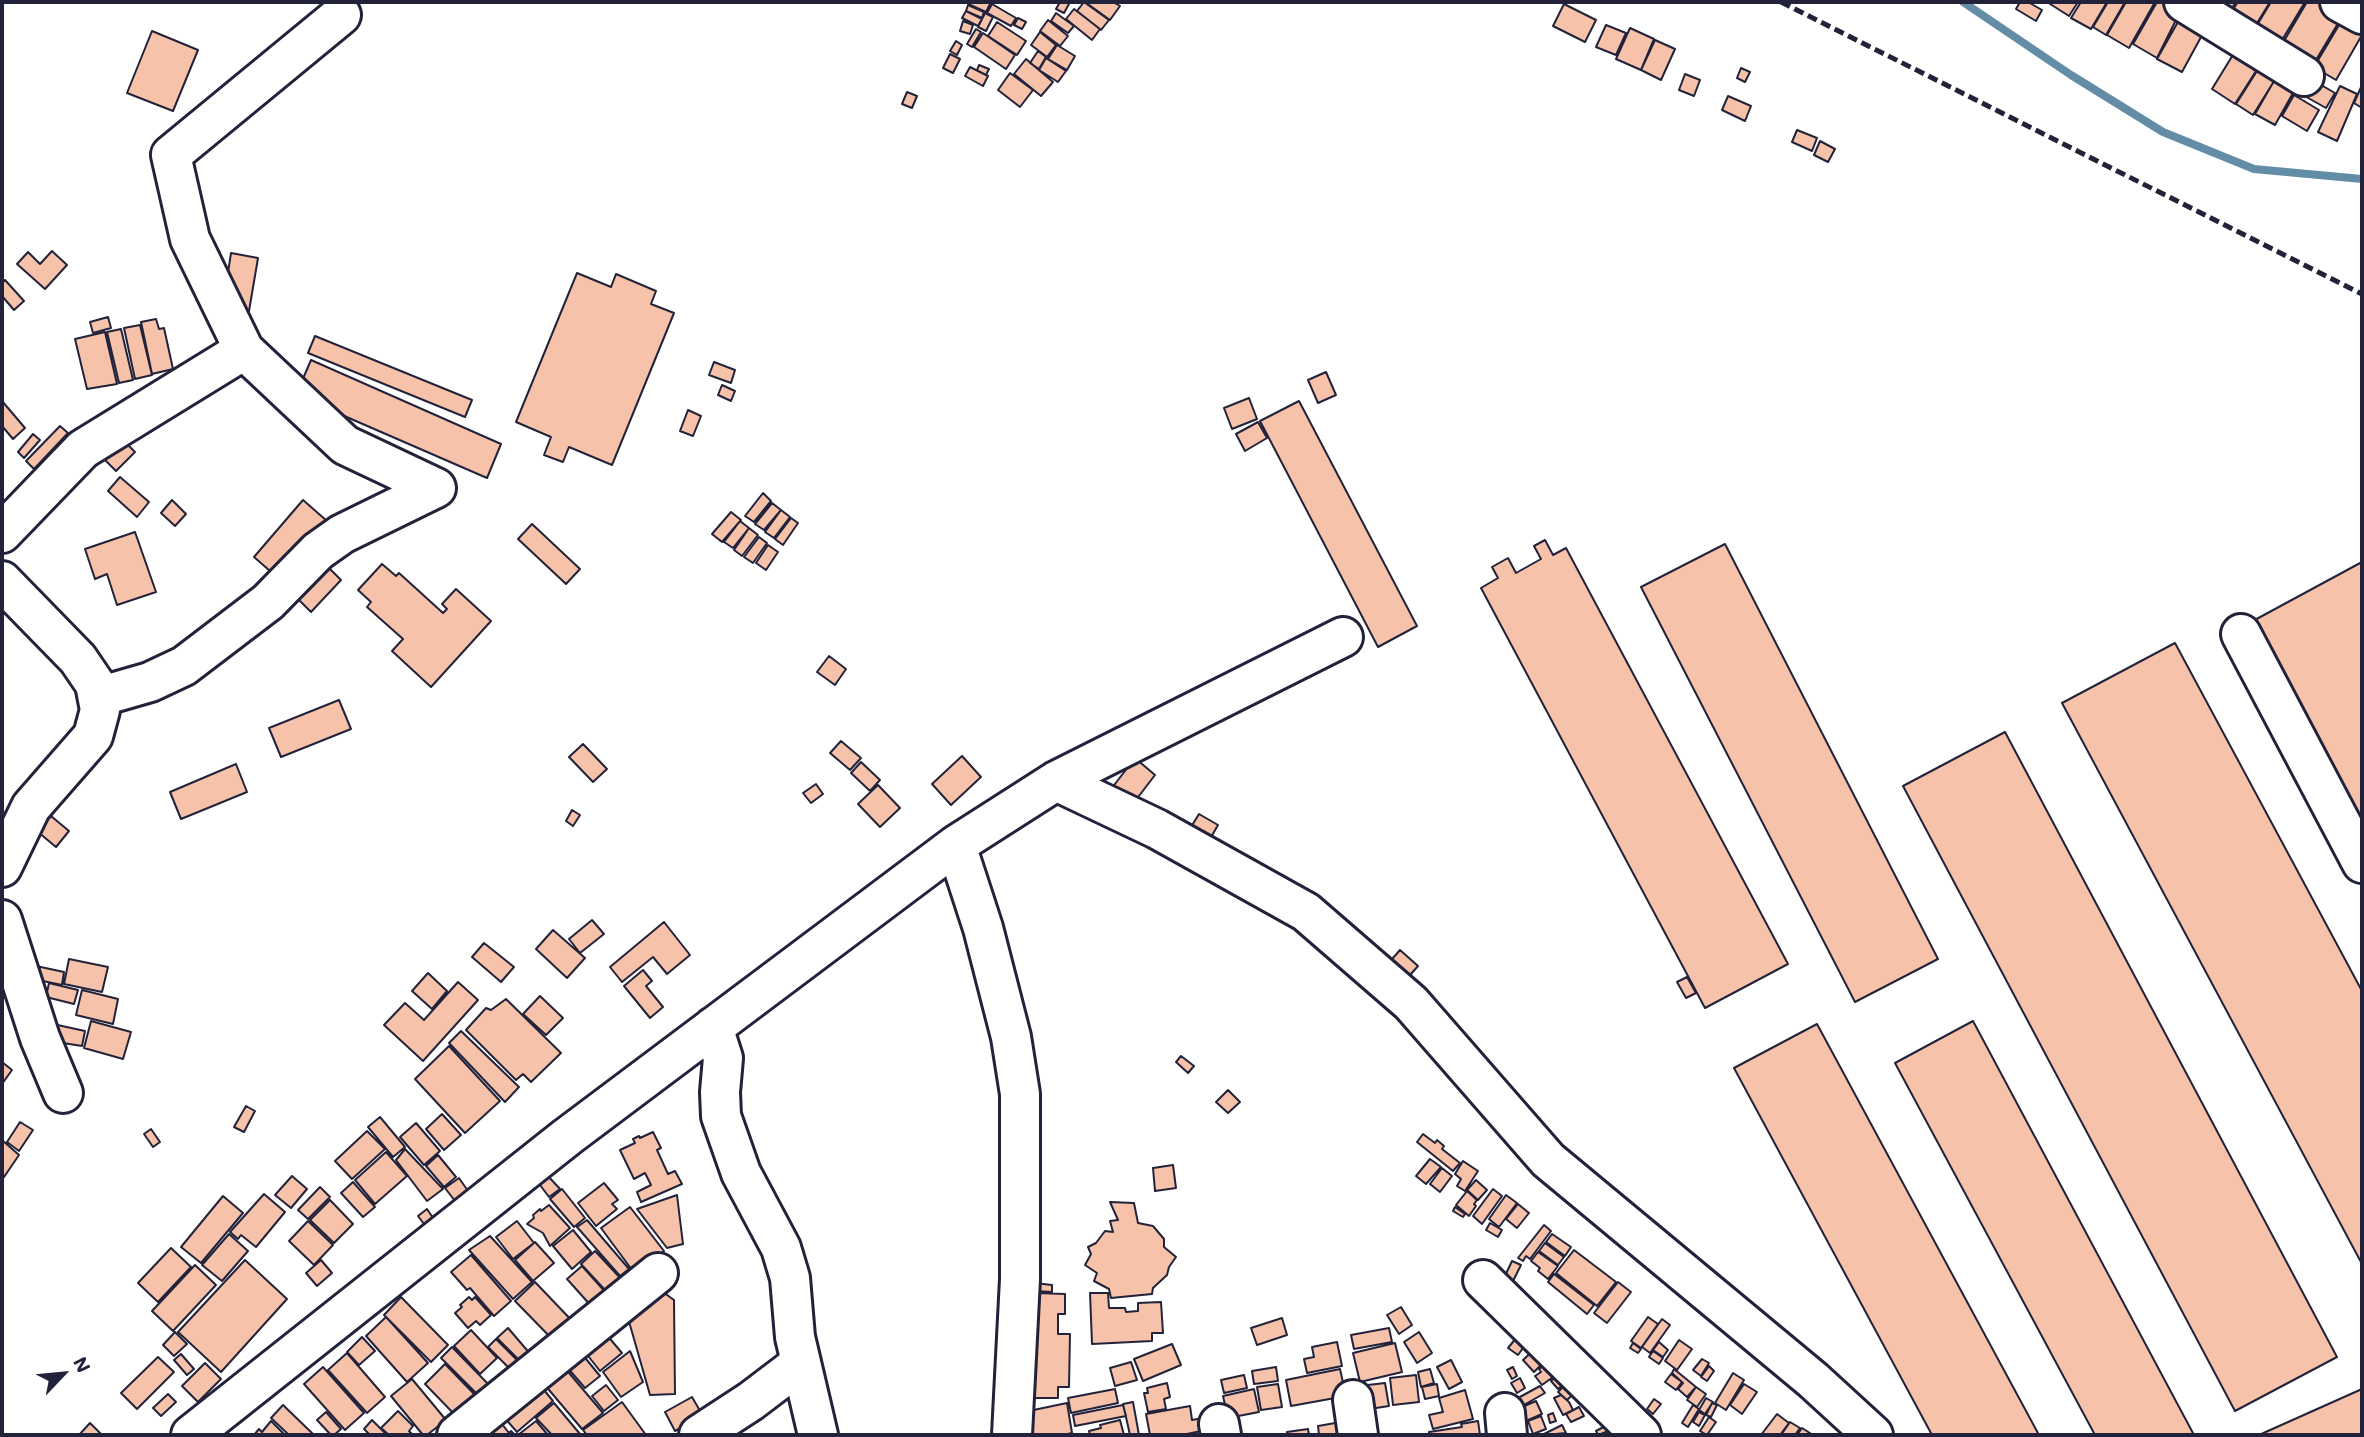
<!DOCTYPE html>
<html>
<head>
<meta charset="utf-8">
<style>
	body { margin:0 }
	#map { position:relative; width:2364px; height:1437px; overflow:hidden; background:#fff; font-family:Mali,sans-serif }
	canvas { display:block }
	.frame { position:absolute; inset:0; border:4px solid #22223b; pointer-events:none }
	.north { position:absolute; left:28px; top:1339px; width:70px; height:70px; -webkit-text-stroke:5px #fff; paint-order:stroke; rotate:64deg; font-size:19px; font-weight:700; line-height:28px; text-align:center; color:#22223b }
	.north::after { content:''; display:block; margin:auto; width:24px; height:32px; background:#22223b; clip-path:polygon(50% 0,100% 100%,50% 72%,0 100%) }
</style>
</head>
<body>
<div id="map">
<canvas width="2364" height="1437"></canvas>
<div class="frame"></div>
<div class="north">N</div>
</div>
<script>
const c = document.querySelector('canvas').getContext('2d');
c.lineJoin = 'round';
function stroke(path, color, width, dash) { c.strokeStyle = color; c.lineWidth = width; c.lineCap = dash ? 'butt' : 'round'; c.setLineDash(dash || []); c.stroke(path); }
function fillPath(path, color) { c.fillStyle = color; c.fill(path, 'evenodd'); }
stroke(new Path2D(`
	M1963,2L2071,75L2163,132L2254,169L2362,179`), '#638da7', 8);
const building = new Path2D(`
	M969,2H991L986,12L968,4Z
	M1060,2H1070L1064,13L1056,9Z
	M1084,2L1109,20L1101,30L1077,11Z
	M1085,2H1113L1120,6L1110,20Z
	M2020,2H2028L2042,10L2036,21L2016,9Z
	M2047,2H2078L2069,16Z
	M2081,2H2107L2091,29L2071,18Z
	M2108,2H2125L2106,35L2093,27Z
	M2126,2H2155L2129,48L2107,35Z
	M2157,2H2168L2181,10L2157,58L2133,44Z
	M2209,2H2236L2226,17Z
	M2238,2H2270L2251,33L2227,18Z
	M2271,2H2305L2279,45L2254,30Z
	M2307,2H2321L2343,15L2313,65L2281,46Z
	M992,4L1016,18L1011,26L987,13Z
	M1564,4L1596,20L1585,42L1553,26Z
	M968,5L984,12L982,18L966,11Z
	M1074,9L1100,29L1092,40L1066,19Z
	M966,11L982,19L978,26L962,18Z
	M985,13L993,17L986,31L978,27Z
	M1056,13L1074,26L1068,33L1051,21Z
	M2183,13L2207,26L2182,72L2157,59Z
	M2345,15L2362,26V35L2336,80L2314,67Z
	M1018,18L1026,22L1022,29L1014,25Z
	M1048,20L1068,36L1060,46L1040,31Z
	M963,21L973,25L970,34L960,31Z
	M997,22L1026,41L1017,55L988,36Z
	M1606,25L1626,33L1616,55L1596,47Z
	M1630,28L1654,39L1641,70L1616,59Z
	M976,29L981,32L972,47L967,44Z
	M152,31L198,50L173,111L127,93Z
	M1040,32L1056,45L1047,57L1031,45Z
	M983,33L1015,55L1006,69L974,47Z
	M1655,40L1675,49L1661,80L1641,70Z
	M956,41L962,45L957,55L950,51Z
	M1057,45L1075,56L1067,70L1048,59Z
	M2239,45L2263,60L2235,104L2212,89Z
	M1038,51L1046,57L1039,69L1030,63Z
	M950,54L960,59L953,73L943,68Z
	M1046,58L1066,71L1058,82L1039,70Z
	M1026,59L1053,82L1041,96L1014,74Z
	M2264,60L2281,70L2253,115L2236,104Z
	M979,65L989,69L986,75L977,70Z
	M970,67L988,76L983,86L965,76Z
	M1741,68L1750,72L1745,82L1737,78Z
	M1010,73L1033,90L1020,107L998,90Z
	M1685,74L1700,80L1694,96L1679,90Z
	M2309,78L2335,93L2326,108L2301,94Z
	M2274,81L2293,93L2275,125L2255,114Z
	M2362,85V108L2354,103Z
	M2340,86L2357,94L2337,141L2318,132Z
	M907,92L917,96L912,108L902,104Z
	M2294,95L2319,110L2307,131L2282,116Z
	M1728,96L1751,106L1745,121L1722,110Z
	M1797,130L1817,138L1812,151L1792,142Z
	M1820,141L1835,149L1828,162L1814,155Z
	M52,251L67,265L45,289L17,264L28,252L40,264Z
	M231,253L258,258L249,311L223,306Z
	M577,273L611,287L616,274L656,291L651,304L674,313L612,465L569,447L563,462L544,455L551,437L516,422Z
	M5,280L24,301L14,310L2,296V283Z
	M108,317L111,328L93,333L90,322Z
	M156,319L159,329L164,328L173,369L152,374L141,322Z
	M140,325L152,375L135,379L124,328Z
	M121,329L133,380L119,383L107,332Z
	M105,332L117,384L87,389L75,339Z
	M315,336L472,400L465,417L308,353Z
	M311,360L501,444L487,478L296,395Z
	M714,362L735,370L731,383L709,375Z
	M1326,372L1336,395L1318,403L1308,380Z
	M722,385L735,391L731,401L718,395Z
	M1249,398L1257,419L1232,429L1224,408Z
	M2,401L25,428L13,439L2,426Z
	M1299,401L1417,626L1378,647L1260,421Z
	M688,410L701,416L693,436L680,431Z
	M1258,422L1267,438L1245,451L1236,434Z
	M60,426L68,433L34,469L26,461Z
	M116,433L135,452L116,471L97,452Z
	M33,434L40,440L24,458L18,452Z
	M120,477L149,502L137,517L108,491Z
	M763,493L771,501L754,522L745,516Z
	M172,500L186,514L175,526L161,513Z
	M303,500L327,521L278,578L254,557Z
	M772,503L781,510L764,530L755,524Z
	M781,510L790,517L774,538L765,532Z
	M731,512L741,520L722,542L712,534Z
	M791,518L798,523L783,545L775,539Z
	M740,521L749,528L733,548L724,542Z
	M532,524L580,569L566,584L518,539Z
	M749,528L758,535L742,556L734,550Z
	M135,532L156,592L117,605L107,574L95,579L85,549Z
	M759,537L767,543L753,563L744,557Z
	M1545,540L1553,555L1566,548L1788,964L1705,1008L1481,588L1498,578L1492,567L1508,558L1516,573L1541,559L1534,546Z
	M1725,544L1938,959L1855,1002L1641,587Z
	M768,545L778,552L766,570L756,563Z
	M2362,562V829L2251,622Z
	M382,564L396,576L399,573L443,613L447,609L442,604L456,589L491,621L431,687L392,651L403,639L367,607L371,602L358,590Z
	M326,565L341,580L311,612L296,597Z
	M2175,643L2362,991V1264L2062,703Z
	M829,656L846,669L835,685L817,672Z
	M339,700L351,729L281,757L269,728Z
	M2005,732L2337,1357L2235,1411L1903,786Z
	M841,741L861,758L850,770L830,753Z
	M583,744L607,769L593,782L569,757Z
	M962,756L981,777L951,805L932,784Z
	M1135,758L1155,775L1129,809L1108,793Z
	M861,762L880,780L870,791L851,773Z
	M236,764L247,792L181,819L170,792Z
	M816,784L823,794L811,803L803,793Z
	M878,785L900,808L880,827L858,804Z
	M572,810L580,815L573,826L566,821Z
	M1199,814L1218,825L1210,839L1191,827Z
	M51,816L69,831L56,847L38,832Z
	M592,920L604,934L580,953L569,939Z
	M664,922L690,955L667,974L653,957L622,982L610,967Z
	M553,930L585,958L567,978L536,949Z
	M484,943L514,967L501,982L472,957Z
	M1400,950L1418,966L1404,982L1386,966Z
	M69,959L108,967L102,992L64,984Z
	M36,966L64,972L62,985L33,979Z
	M643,970L652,981L646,986L663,1007L650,1018L624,986Z
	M428,973L447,991L432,1009L412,991Z
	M1687,977L1696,993L1686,998L1677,982Z
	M458,982L478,1000L423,1061L384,1025L405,1003L424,1020Z
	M49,983L78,990L74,1004L46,997Z
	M82,990L118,999L113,1024L76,1015Z
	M540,996L563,1018L546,1035L523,1014Z
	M506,999L561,1053L531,1082L523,1074L516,1080L466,1030L486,1008L491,1010Z
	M91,1021L131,1032L123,1059L84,1048Z
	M1973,1021L2194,1435H2095L1895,1063Z
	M53,1024L85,1031L82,1046L50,1041Z
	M1817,1024L2039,1435H1932L1734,1068Z
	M461,1031L519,1087L505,1102L449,1043Z
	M449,1046L500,1101L465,1133L415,1079Z
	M1181,1056L1194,1066L1188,1073L1176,1062Z
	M2,1062L12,1070L2,1084Z
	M1228,1090L1240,1102L1228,1113L1216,1102Z
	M246,1106L255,1111L244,1132L234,1127Z
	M442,1114L461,1135L444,1150L426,1129Z
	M380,1117L405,1147L393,1157L368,1127Z
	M20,1122L33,1130L19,1151L7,1142Z
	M416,1123L440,1151L424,1165L400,1137Z
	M151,1129L160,1142L153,1147L144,1134Z
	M367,1131L385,1149L352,1179L335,1161Z
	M653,1132L661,1148L657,1150L668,1174L675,1171L682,1184L641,1202L637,1192L651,1185L645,1173L634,1179L620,1150L635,1143L633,1139L639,1136L640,1138Z
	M1423,1134L1435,1143L1437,1140L1444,1146L1442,1149L1460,1163L1453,1171L1417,1142Z
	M2,1140L19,1155L2,1180Z
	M405,1149L443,1189L427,1201L396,1160Z
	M386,1152L407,1176L375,1204L355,1180Z
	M438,1155L456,1177L444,1187L426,1166Z
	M1430,1159L1441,1167L1426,1184L1416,1176Z
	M1463,1161L1478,1171L1465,1191L1457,1186L1461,1179L1455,1174Z
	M1173,1165L1176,1188L1155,1191L1153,1168Z
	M1442,1168L1452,1176L1440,1192L1430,1184Z
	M547,1175L560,1189L549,1197L537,1181Z
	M292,1176L307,1189L291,1208L275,1195Z
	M459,1178L468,1191L455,1201L445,1188Z
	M1476,1180L1487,1190L1478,1200L1467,1190Z
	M353,1182L375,1207L363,1217L341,1193Z
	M604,1183L618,1200L612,1204L617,1209L596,1226L578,1203Z
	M320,1187L330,1197L308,1219L298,1210Z
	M562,1189L585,1218L574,1227L550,1199Z
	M1493,1189L1502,1196L1482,1224L1473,1216Z
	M1467,1191L1477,1200L1474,1204L1476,1206L1469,1216L1456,1205Z
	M264,1194L285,1212L256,1247L241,1235L238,1239L230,1232Z
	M677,1195L683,1244L667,1248L637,1209Z
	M1506,1195L1517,1203L1499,1227L1489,1219Z
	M223,1196L243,1213L201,1263L181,1247Z
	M330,1200L353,1224L334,1243L310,1220Z
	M1110,1202L1134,1203L1138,1223L1153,1226L1164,1239V1247L1176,1257L1169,1267L1167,1275L1153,1288L1152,1294L1111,1298L1109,1289L1094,1281L1097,1273L1085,1265L1091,1254L1088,1247L1096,1243L1105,1231L1113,1232L1110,1221L1118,1220Z
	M1518,1204L1529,1213L1517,1228L1506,1219Z
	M549,1205L570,1228L550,1246L543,1233L527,1224L534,1218L533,1215L540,1209L541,1211Z
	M630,1207L664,1251L635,1274L601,1228Z
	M1455,1207L1465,1214L1463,1217L1453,1211Z
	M427,1209L433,1218L424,1224L418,1216Z
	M587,1220L629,1269L620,1276L577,1227Z
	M308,1221L333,1245L314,1265L289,1241Z
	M517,1221L534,1243L513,1259L496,1237Z
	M1490,1223L1502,1230L1498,1237L1486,1230Z
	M1544,1225L1551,1231L1530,1259L1526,1256L1523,1261L1518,1258Z
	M573,1230L591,1252L572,1269L553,1246Z
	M229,1234L248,1251L222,1281L202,1265Z
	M1552,1234L1571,1247L1565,1256L1546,1242Z
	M490,1236L532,1282L513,1299L469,1250Z
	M535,1242L554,1263L533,1281L515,1260Z
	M1545,1243L1564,1257L1558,1265L1539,1251Z
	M171,1248L191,1267L158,1302L138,1283Z
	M1574,1250L1616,1282L1597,1306L1556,1273Z
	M595,1251L624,1282L614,1291L609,1286L605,1290L581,1264Z
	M1538,1252L1558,1266L1548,1279L1538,1271L1540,1268L1531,1261Z
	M471,1255L511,1301L494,1316L470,1288L467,1290L451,1272Z
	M245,1260L287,1299L221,1372L178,1332Z
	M321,1260L332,1273L317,1286L306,1273Z
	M1512,1261L1521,1265L1512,1283L1504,1278Z
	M195,1265L216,1285L173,1331L152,1311Z
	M582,1266L608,1295L593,1308L567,1279Z
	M1554,1274L1594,1305L1587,1314L1548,1282Z
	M535,1282L576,1325L557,1344L515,1301Z
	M1618,1282L1631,1292L1607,1323L1594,1313Z
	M1035,1283L1052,1285V1292L1035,1291Z
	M663,1292L674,1300L675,1394L650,1395L628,1318Z
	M1036,1293L1065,1294V1314H1058V1334H1070L1069,1387H1058V1398H1023Z
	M1090,1293H1108L1109,1308H1125L1126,1312L1138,1311V1303L1161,1302L1163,1333H1152V1341L1092,1344Z
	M401,1297L448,1345L431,1362L384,1315Z
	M469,1297L472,1300L475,1297L491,1315L480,1325L476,1321L468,1328L455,1313L462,1307L460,1305Z
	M1401,1307L1412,1325L1399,1334L1387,1315Z
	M386,1317L428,1363L407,1382L366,1336Z
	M1648,1317L1658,1324L1641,1348L1631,1341Z
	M1282,1318L1287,1335L1257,1345L1251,1328Z
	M1662,1319L1670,1325L1650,1353L1642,1347Z
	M508,1328L532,1356L523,1364L497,1338Z
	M1389,1328L1392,1342L1354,1349L1351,1335Z
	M471,1330L497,1358L480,1374L454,1346Z
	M175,1332L187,1344L174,1356L163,1345Z
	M1419,1332L1432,1353L1417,1363L1404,1342Z
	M606,1334L622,1353L600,1371L585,1352Z
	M362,1337L375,1351L359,1365L347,1352Z
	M1517,1337L1526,1344L1518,1355L1508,1348Z
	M496,1339L523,1366L515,1374L488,1347Z
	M1679,1340L1692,1349L1677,1370L1665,1361Z
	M1337,1342L1342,1366L1307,1373L1304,1359L1314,1357L1312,1347Z
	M1659,1342L1668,1350L1663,1357L1653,1350Z
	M1395,1343L1402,1372L1360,1382L1353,1353Z
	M1633,1343L1641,1349L1638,1353L1630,1348Z
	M1172,1344L1181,1365L1143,1381L1134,1359Z
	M1538,1346L1548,1358L1534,1372L1523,1360Z
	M452,1347L490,1386L480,1397L441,1358Z
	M630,1351L643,1382L621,1397L603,1372Z
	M1653,1351L1663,1358L1659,1364L1649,1357Z
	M347,1353L385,1397L367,1413L328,1370Z
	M181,1354L194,1369L187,1375L174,1360Z
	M582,1354L600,1376L585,1388L566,1366Z
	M158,1357L174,1372L137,1409L121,1393Z
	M1702,1359L1709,1363L1701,1376L1693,1370Z
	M1451,1360L1462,1382L1449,1389L1437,1367Z
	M1551,1360L1560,1372L1542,1385L1535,1376L1541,1372L1539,1369Z
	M1131,1362L1137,1380L1115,1386L1110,1368Z
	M205,1363L221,1379L198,1402L182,1386Z
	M445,1364L477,1397L457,1417L425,1384Z
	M1709,1366L1714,1371L1707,1381L1701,1377Z
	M323,1367L364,1413L345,1430L304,1384Z
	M564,1367L603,1413L582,1429L544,1384Z
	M1276,1367L1278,1381L1254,1384L1252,1371Z
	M1513,1367L1517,1376L1512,1379L1507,1370Z
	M1340,1369L1346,1396L1291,1406L1286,1380Z
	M1430,1369L1434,1383L1421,1387L1418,1372Z
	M1674,1369L1696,1387L1687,1397L1678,1389L1683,1383L1672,1373Z
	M1562,1371L1570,1379L1558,1389L1551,1381Z
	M1733,1373L1744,1380L1726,1410L1715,1403Z
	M1671,1374L1682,1382L1676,1390L1665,1382Z
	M1244,1375L1247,1388L1224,1393L1221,1380Z
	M1416,1375L1419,1402L1393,1405L1390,1378Z
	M1520,1378L1525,1388L1517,1393L1511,1383Z
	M412,1379L446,1420L427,1435H423L391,1396Z
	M1571,1379L1580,1388L1567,1400L1558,1392Z
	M1167,1383L1170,1397L1164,1399L1166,1409L1148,1412L1144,1393H1148L1147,1388Z
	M1385,1383L1389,1406L1363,1410L1359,1386Z
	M539,1384L553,1401L517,1432L503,1416Z
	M1278,1384L1282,1407L1261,1410L1257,1387Z
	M1437,1384L1439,1396L1425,1399L1422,1387Z
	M1744,1384L1757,1392L1742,1414L1730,1405Z
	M606,1385L618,1400L604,1411L592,1396Z
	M1540,1386L1545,1393L1522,1406L1518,1398Z
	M1696,1387L1706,1394L1697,1407L1687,1400Z
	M1115,1389L1118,1403L1071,1413L1068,1398Z
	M1254,1389L1259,1412L1228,1418L1223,1396Z
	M2362,1389V1435H2259Z
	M1465,1390L1473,1419L1433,1429L1429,1415L1443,1412L1439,1398Z
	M168,1394L176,1402L161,1416L153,1408Z
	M1561,1395L1569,1402L1573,1410L1563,1415L1554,1398Z
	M692,1397L703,1416L675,1431L665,1412Z
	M1706,1398L1713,1402L1705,1414L1699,1410Z
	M1654,1399L1661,1404L1653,1414L1647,1409Z
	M1536,1401L1542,1414L1526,1421L1520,1408Z
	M622,1402L646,1435H587L583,1430Z
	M1133,1402L1139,1435H1130L1123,1404Z
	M554,1403L580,1434L552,1435L536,1418Z
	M1067,1403L1072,1433L1063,1435H1026L1024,1412Z
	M1712,1403L1717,1405L1711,1417L1706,1415Z
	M283,1405L314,1435H289L271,1418Z
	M1123,1405L1126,1416L1075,1426L1073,1415Z
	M1693,1405L1699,1409L1688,1427L1682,1423Z
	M1190,1406L1192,1420L1209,1417L1211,1429L1182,1435H1150L1146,1414Z
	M1579,1407L1584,1416L1571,1422L1566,1414Z
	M398,1411L413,1426L409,1431L413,1435H389L381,1428Z
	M326,1412L341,1429L334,1435H331L317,1420Z
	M1699,1412L1705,1415L1699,1426L1693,1422Z
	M1553,1413L1556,1421L1550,1423L1548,1415Z
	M1777,1414L1789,1423L1780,1435H1761Z
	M1541,1416L1546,1429L1533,1434L1528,1421Z
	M1709,1417L1716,1422L1707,1435L1700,1431Z
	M498,1419L509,1433L511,1431L515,1435H482Z
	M372,1420L387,1435H370L364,1429Z
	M1120,1420L1124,1435H1090L1089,1431L1101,1428L1100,1425Z
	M271,1421L285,1435H254L259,1429L262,1432Z
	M536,1421L548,1435H518Z
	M1478,1421L1480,1435H1429V1432L1462,1427L1461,1424Z
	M1341,1422L1340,1435H1319L1318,1426Z
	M1790,1422L1800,1428L1795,1435H1781Z
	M90,1423L101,1434L79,1435Z
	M1611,1423L1614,1429L1598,1435L1596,1431Z
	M1562,1425L1566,1433L1545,1435L1544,1434Z
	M1802,1428L1813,1435H1797Z
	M1308,1429L1309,1435H1287V1432Z`);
fillPath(building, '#f7c2aa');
stroke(building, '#22223b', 2);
const minor = new Path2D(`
	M2184,2L2304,76
	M2340,2L2362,14
	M2,533L83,449L244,350L190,239L171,155L341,15
	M2,581L78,659L95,684L100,710L93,736L31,807L2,867
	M2241,634L2362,863
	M98,697L150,682L184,666L268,602L318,551L342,534L436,488L345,445L244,350
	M1056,781L1157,829L1306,912L1411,1003L1548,1160L1813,1380L1873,1435
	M956,845L983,928L1011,1037L1020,1094V1279L1012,1435
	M2,920L40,1038L63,1093
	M713,1027L723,1058L720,1092L721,1116L741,1173L781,1248L790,1278L795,1337L818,1435
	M1483,1280L1641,1435
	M1353,1400L1358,1435
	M1505,1413L1507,1435
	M1219,1424L1221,1435
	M191,1435L567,1137L956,845L1056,781L1343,637
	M457,1435L658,1273
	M699,1435L751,1401L801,1363`);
stroke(minor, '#22223b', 44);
stroke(minor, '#fff', 38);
stroke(new Path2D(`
	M1781,2L2362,294`), '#22223b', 5, [10, 5]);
</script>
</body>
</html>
